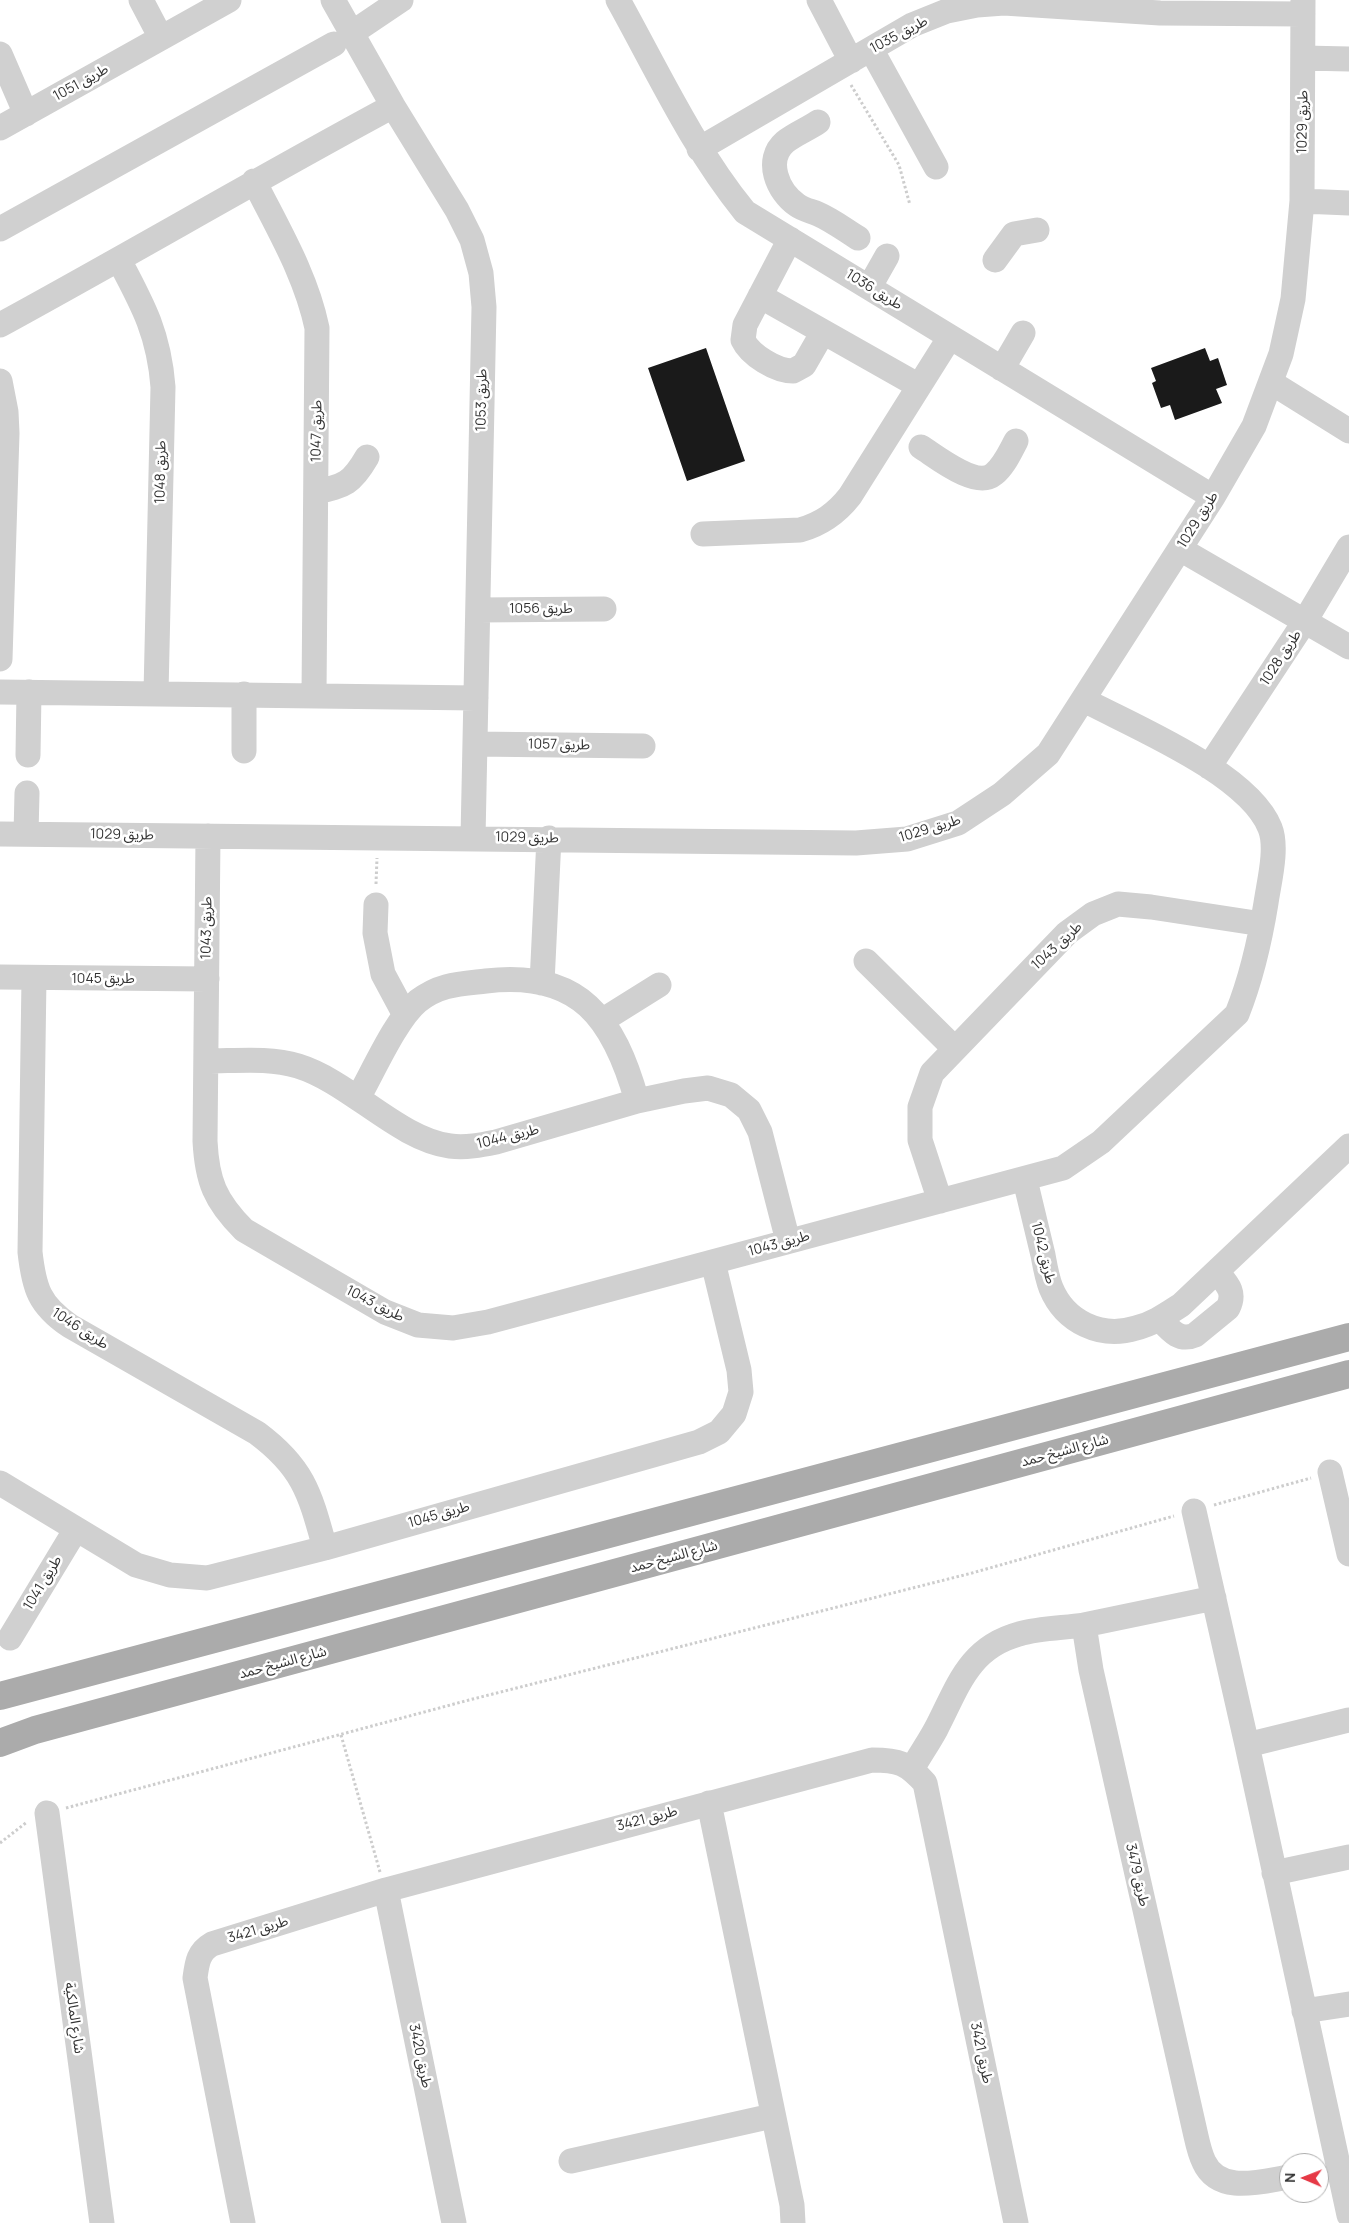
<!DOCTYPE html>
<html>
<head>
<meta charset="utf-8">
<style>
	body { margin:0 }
	#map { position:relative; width:1349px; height:2223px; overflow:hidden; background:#fff; font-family:Manrope,sans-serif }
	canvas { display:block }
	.north { position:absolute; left:1279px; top:2153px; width:50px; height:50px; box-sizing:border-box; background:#fff; border:1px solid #adadad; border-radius:50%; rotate:271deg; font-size:14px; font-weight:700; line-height:20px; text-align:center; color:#333 }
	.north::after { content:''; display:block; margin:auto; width:18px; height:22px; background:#e63946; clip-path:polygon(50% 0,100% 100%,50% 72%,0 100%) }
</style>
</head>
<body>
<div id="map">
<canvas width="1349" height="2223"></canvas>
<div class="north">N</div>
</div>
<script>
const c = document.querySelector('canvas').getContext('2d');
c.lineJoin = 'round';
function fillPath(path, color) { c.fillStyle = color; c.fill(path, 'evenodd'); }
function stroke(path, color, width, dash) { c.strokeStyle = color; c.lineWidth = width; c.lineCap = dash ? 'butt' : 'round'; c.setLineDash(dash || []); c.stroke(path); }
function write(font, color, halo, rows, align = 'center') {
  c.font = font + ' Manrope,"Noto Sans Arabic",sans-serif'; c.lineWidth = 5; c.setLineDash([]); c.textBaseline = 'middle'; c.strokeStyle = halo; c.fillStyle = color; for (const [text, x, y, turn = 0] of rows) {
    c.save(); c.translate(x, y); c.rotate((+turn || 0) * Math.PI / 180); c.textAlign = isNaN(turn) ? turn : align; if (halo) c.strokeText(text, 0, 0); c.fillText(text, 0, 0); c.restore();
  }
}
fillPath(new Path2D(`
	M706,348L745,461L687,481L648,368Z
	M1205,348L1210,361L1218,358L1227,385L1216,389L1222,403L1175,420L1170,405L1161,408L1152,383L1156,381L1151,368Z`), '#1a1a1a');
stroke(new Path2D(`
	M851,85L899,165L910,205
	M376,884L377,858
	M1214,1505L1311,1478
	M341,1735L380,1872
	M66,1808L469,1700L972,1573L1174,1516
	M0,1843L27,1822`), '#cdcdcd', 3, [2.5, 2.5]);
stroke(new Path2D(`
	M141,0L161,38
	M333,0L393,106L457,210L472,240L481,273L484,307L473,838
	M618,0C658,72 693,148 745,212L1213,497
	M819,0L851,61
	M352,33L401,0
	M871,49L936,167
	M0,54L26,114
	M1304,58L1349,59
	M818,122C808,129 795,134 785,142C764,160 778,192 797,205C804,210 811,211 818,214C832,220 845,230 858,238
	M0,128L229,0
	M699,149L912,25L947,11L977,5L1004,3L1160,13L1303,14
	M254,181C278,229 306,275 317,328L314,695
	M1302,201L1349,203
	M0,229L334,44
	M790,239L745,325L743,340C750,355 776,371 793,371L804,365L823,332
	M119,260C143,305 159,334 163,387L156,693
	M995,260L1014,234L1037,230
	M870,286L887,256
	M760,296L919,386
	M0,325C132,253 261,177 393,106
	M1002,369L1023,333
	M0,381L6,412L7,433L0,659
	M1272,383L1349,431
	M921,447C937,457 976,489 994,474C1004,466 1010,452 1016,441
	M316,492C345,486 352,483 367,457
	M703,534L800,530C821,524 836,514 850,496L950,337
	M1180,549L1349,647
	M478,610L604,609
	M0,692L476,698
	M475,744L643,746
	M244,751V694
	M28,755L29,692
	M1209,767L1305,621L1349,547
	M0,834L856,843L907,839L958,823L1002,794L1048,754L1213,497L1254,426L1281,354L1293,299L1302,201L1303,0
	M26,834L27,793
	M208,836L205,1141C207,1181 215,1201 244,1230L385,1312L418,1325L453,1328L488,1322L1063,1168L1101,1142L1237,1014C1251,979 1260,940 1266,903C1269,882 1278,848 1270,828C1249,774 1135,727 1084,700
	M376,905L375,933L383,974L405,1015
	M866,961L955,1049
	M0,977L207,979
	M34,978L30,1252C34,1288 39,1305 70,1326L257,1433C304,1468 310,1494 325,1548
	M542,983L549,838
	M603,1020L659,985
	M206,1061C236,1061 269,1057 298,1066C350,1082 398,1139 450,1146C466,1148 481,1145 496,1142L637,1101L684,1091L708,1088L731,1095L749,1110L760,1132L788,1241
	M358,1098C373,1072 396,1019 418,1001C440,984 459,984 486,981C580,970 614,1019 637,1101
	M1025,1180C1031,1205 1037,1230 1043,1255C1045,1266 1047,1278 1051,1288C1065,1322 1101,1339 1136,1328C1153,1324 1167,1314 1181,1305L1349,1146
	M940,1201L920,1140V1107L932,1073L1067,933L1093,914L1118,904L1151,907L1262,924
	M1160,1319C1170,1330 1179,1342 1195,1335L1228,1308C1236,1292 1227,1284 1217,1272
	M1330,1472L1349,1554
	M0,1483L136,1565L170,1575L207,1578L325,1548L699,1442L719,1432L734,1414L741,1392L739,1370L713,1262
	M1194,1511L1247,1745L1349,2215
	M1214,1598L1084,1625L1091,1670L1196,2136C1198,2145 1200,2154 1204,2162C1219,2195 1262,2181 1289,2177
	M10,1638L76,1529
	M1247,1745L1349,1720
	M912,1769C920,1755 929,1742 936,1729C958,1687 968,1648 1019,1634C1039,1628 1063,1628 1084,1625
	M709,1803L792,2205L793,2223
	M47,1813L102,2223
	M1274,1873L1349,1857
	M386,1890L454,2223
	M1304,2011L1349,2004
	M571,2161L772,2116
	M243,2223L195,1978C197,1963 198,1952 212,1944L386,1890L872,1760C899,1760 907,1763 925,1783L1016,2223`), '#d0d0d0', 25);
stroke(new Path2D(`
	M0,1696L1349,1337
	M0,1743L35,1730L1349,1374`), '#ababab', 28);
write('14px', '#333', '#fff', [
	["طريق 1035",899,35,-28],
	["طريق 1051",81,83,-29],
	["طريق 1029",1303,122,-89],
	["طريق 1036",874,290,32],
	["طريق 1053",482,400,-89],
	["طريق 1047",317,431,-89],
	["طريق 1048",161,472,-89],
	["طريق 1029",1198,520,-58],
	["طريق 1056",541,609],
	["طريق 1028",1281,658,-57],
	["طريق 1057",559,745,1],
	["طريق 1029",930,829,-17],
	["طريق 1029",122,835,1],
	["طريق 1029",527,838,1],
	["طريق 1043",207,928,-89],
	["طريق 1043",1057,946,-43],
	["طريق 1045",103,979],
	["طريق 1044",508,1137,-14],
	["طريق 1043",779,1244,-15],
	["طريق 1042",1043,1253,76],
	["طريق 1043",375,1304,27],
	["طريق 1046",80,1329,33],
	["شارع الشيخ حمد",1065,1451,-15],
	["طريق 1045",439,1515,-16],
	["شارع الشيخ حمد",674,1557,-15],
	["طريق 1041",43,1583,-59],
	["شارع الشيخ حمد",283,1663,-15],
	["طريق 3421",647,1819,-15],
	["طريق 3479",1137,1875,77],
	["طريق 3421",258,1930,-17],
	["شارع المالكية",74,2018,82],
	["طريق 3421",981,2053,78],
	["طريق 3420",420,2056,78]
]);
</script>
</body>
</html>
